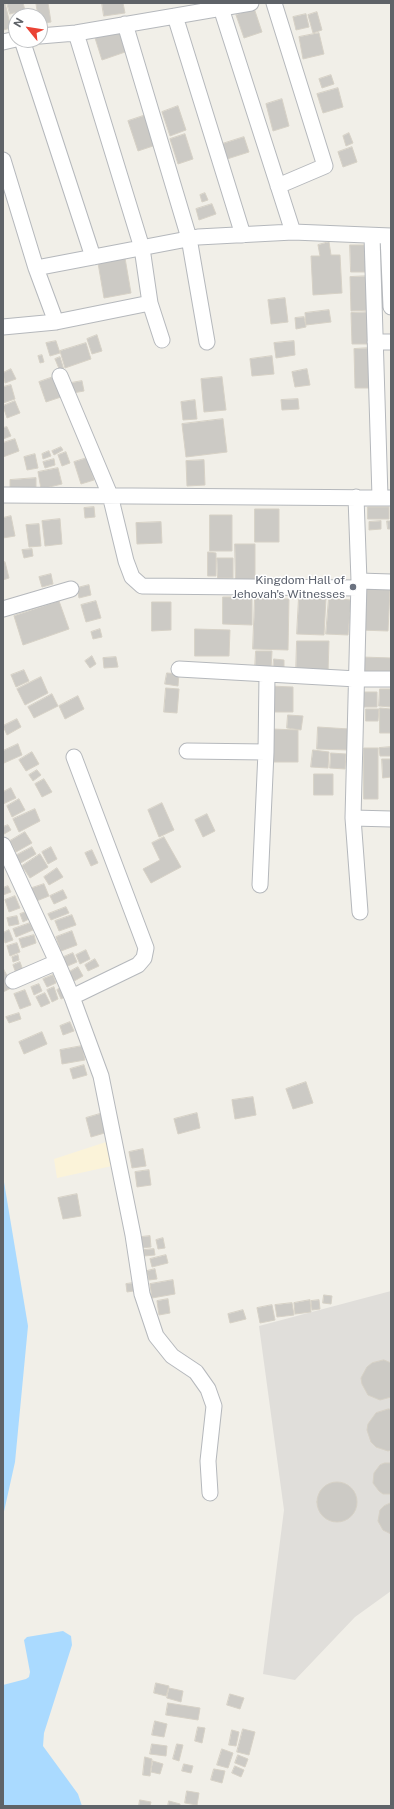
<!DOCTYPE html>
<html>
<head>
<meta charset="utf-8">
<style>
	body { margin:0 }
	#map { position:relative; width:394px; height:1809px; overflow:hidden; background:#f1efe8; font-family:"Public Sans",sans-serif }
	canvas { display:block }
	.frame { position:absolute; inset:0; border:4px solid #5f6368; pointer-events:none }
	.north { position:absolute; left:8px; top:8px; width:40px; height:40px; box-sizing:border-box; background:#fff; border:1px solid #bfc1c3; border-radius:50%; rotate:300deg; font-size:11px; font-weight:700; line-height:16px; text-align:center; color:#5f6368 }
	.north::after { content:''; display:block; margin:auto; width:14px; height:18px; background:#ea4335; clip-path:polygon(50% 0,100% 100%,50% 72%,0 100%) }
</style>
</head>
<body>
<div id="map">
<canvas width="394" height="1809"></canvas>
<div class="frame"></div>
<div class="north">N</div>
</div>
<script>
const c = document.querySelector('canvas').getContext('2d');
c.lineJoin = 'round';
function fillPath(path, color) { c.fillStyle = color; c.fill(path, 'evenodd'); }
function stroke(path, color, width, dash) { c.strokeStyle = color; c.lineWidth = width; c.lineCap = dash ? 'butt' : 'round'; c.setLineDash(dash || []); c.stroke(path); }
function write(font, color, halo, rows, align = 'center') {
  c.font = font + ' "Public Sans",sans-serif'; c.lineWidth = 3; c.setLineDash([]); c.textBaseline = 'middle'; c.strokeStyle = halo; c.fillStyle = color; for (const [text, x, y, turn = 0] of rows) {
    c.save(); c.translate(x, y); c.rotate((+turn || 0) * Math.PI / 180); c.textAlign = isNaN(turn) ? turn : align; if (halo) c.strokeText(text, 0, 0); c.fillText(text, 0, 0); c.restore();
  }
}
fillPath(new Path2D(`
	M391,1291V1591L355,1617L295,1680L263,1674L284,1510L259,1326Z`), '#e0deda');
fillPath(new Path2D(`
	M106,1142L112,1166L57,1178L54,1159Z`), '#fbf3d9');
fillPath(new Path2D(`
	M3,1176L28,1326L15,1462L3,1516Z
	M63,1631L71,1636L72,1645L44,1733L43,1746L78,1794L82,1806H3V1685L26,1679L29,1677L30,1672L24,1640L27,1637Z`), '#aadaff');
const building = new Path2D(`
	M3,3H5L11,28L3,30Z
	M7,3H23L25,10L10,14Z
	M48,3L51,22L40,24V16H38L36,4Z
	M102,3H123L125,13L104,16Z
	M254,8L262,32L244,38L236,15Z
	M317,12L322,30L313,33L308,15Z
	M306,14L309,27L296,30L293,17Z
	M124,28L131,50L102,60L95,38Z
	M319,33L324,54L303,59L299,37Z
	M331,75L334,84L322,88L319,79Z
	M338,88L343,107L323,113L317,94Z
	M282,99L289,126L273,131L266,104Z
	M178,106L186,130L170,136L162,112Z
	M146,115L156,145L138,151L128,121Z
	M349,133L353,143L346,146L343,136Z
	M185,134L193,159L178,164L170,139Z
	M244,137L249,152L227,159L222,144Z
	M352,147L357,162L343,167L338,152Z
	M205,193L208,200L202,202L200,195Z
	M212,204L216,214L199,220L196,209Z
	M329,242L331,255H340L342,293L313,295L311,256H320L318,245Z
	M350,245H366V272H351Z
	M125,258L131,293L104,298L98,263Z
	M371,276L372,310L351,311L350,277Z
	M285,298L288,322L271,324L268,300Z
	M329,310L331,322L306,325L305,313Z
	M370,312L371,344H352L351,313Z
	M304,317L306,327L296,329L295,318Z
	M97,335L102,351L92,354L87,339Z
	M56,341L60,353L50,356L46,343Z
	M294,341L295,355L276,358L274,343Z
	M86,343L91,359L65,368L60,351Z
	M370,348L371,388H355L354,349Z
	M42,355L44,362L40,363L38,356Z
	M272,356L274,374L252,376L250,359Z
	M60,357L64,370L60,371L55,359Z
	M11,369L16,379L5,383L3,373Z
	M307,369L310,385L295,387L292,372Z
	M56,376L64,396L46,402L39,382Z
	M222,377L226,410L204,412L201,379Z
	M82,381L84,391L73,393L71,383Z
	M11,385L15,399L3,403V387Z
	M298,399L299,409L282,410L281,400Z
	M195,400L197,419L183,420L181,402Z
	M15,401L20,413L7,418L3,406Z
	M223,419L227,452L186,457L182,424Z
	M7,427L11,436L3,439V428Z
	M15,439L19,451L3,457V443Z
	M61,447L63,450L54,455L52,451Z
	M49,451L51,456L43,459L42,454Z
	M66,452L70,463L62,466L58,455Z
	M35,454L38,468L27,470L24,457Z
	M87,458L94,480L81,484L74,462Z
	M54,459L55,465L45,468L43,462Z
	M204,460L205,485L187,486L186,461Z
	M58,468L62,484L41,489L38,472Z
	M36,478V490L10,491V480Z
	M94,507L95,517L85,518L84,508Z
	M368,507H389V519H368Z
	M255,509H279V542H255Z
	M210,515H232V551H210Z
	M11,516L15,536L3,538V518Z
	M60,519L62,544L45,546L42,521Z
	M381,521V529L369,530V522Z
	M387,521H391V529H388Z
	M161,522L162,543L137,544L136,523Z
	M39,524L41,546L29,547L26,525Z
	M235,544H255V583L236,584Z
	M32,549L33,556L24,558L22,550Z
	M208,552L216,553V576H208Z
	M217,558H233V578H218Z
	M5,562L9,578L3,580V563Z
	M51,574L53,584L42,587L39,577Z
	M89,585L91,595L79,598L77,588Z
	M362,589L390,590L388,631L360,630Z
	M223,597H252V625L223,624Z
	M299,597L326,598L324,635L297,634Z
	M255,598L289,599L288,650L253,649Z
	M329,598L351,600L348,635L326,634Z
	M59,601L69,629L23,645L14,616Z
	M96,601L101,618L86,622L81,605Z
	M152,602H171V630L152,631Z
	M100,629L102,637L93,639L91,632Z
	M195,629L230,630L229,656H195Z
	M297,641H329L328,673H296Z
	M256,651H272L271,670L255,669Z
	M92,656L96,664L90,668L85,661Z
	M116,657L118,667L104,668L103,658Z
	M362,657L391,658V673H362Z
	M274,659L284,660V670H273Z
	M24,670L29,681L16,687L11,675Z
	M167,673L179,674L178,686L165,684Z
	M41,677L48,693L25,705L17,689Z
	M270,686L293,687V712H270Z
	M166,688L179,689L177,713L164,712Z
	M380,689H391V707L379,706Z
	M364,692H377V707H364Z
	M52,694L58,706L34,718L28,707Z
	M78,696L84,709L65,719L59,706Z
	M380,708L391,709V733H380Z
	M366,709H379L378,721H366Z
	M288,715L303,716L301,730L287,728Z
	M17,719L21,727L7,735L3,726Z
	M318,727L349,729L348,750L317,749Z
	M272,729L298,730V762H271Z
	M18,744L22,755L4,763L3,751Z
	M391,747V756H380L379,748Z
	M364,748H378V799H364Z
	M313,750L329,752L328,768L311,767Z
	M32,752L39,764L26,771L19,760Z
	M331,753L346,754L345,769L330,768Z
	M382,759H391V777L383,778Z
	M37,770L41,775L33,781L29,775Z
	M314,774H333V795H314Z
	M44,779L52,792L42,797L35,784Z
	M11,788L16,798L3,804V792Z
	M19,799L25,810L12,817L7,806Z
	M162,803L174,830L159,837L148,810Z
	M35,809L40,821L19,832L13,819Z
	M207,814L215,831L203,837L195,820Z
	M8,825L11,830L4,834L3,827Z
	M25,832L32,843L16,852L10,841Z
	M164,837L181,867L151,883L143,869L160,860L152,843Z
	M32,847L36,854L19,864L15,856Z
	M51,847L57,859L48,864L42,852Z
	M92,850L98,863L91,866L85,853Z
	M40,854L48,867L30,878L22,866Z
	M57,868L63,877L49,885L44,877Z
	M44,884L49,896L34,902L29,889Z
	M8,886L11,892L3,895V888Z
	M63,890L67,898L54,904L50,896Z
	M15,896L20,908L9,912L5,900Z
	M66,907L69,913L51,920L48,914Z
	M26,912L29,919L23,922L20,914Z
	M72,915L76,925L59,931L55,921Z
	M17,916L19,924L9,926L7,918Z
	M30,923L33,930L16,937L13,929Z
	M9,930L13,940L5,943L3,933Z
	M72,931L77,945L61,951L56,937Z
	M34,935L36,943L22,948L19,939Z
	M17,943L20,952L10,956L7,946Z
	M86,950L90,959L80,964L76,955Z
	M73,953L77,962L63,968L59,959Z
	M18,955L19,960L13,962L12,957Z
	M95,959L99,966L88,971L85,965Z
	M20,962L24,973L17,976L13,965Z
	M78,967L83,976L69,984L64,975Z
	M3,968L13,987L3,992Z
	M53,975L56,983L47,987L43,979Z
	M39,984L42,991L34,995L31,987Z
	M54,987L58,999L52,1002L47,990Z
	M62,987L67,996L61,999L57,990Z
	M25,990L31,1005L20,1009L14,994Z
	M45,993L50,1003L41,1007L36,997Z
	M19,1013L21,1019L9,1023L6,1017Z
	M70,1022L74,1031L63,1035L60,1026Z
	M42,1032L47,1044L24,1054L19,1042Z
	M82,1046L85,1060L62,1064L60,1050Z
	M84,1065L87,1075L73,1079L70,1069Z
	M306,1082L313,1103L293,1109L286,1089Z
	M253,1097L256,1115L235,1119L232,1100Z
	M103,1113L108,1132L91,1137L86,1118Z
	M197,1113L200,1128L178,1134L174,1119Z
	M143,1149L146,1166L132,1168L129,1152Z
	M149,1170L151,1185L137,1187L135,1172Z
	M77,1194L81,1216L63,1219L58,1198Z
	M150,1236L151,1247L142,1248L141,1237Z
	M163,1238L165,1248L158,1249L156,1240Z
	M154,1249L155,1255L144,1256V1250Z
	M166,1255L168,1263L152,1267L150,1259Z
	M155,1269L157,1279L149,1280L147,1271Z
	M173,1280L175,1294L152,1298L150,1284Z
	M140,1282L141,1290L127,1292L126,1284Z
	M324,1295L332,1296L331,1304L323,1303Z
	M168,1299L170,1313L159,1315L157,1301Z
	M310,1300L311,1312L295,1314L294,1303Z
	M319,1300L320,1309L312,1310L311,1301Z
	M292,1303L294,1315L277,1317L275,1305Z
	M272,1305L275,1320L260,1323L257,1308Z
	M243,1310L246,1319L230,1323L228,1314Z
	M384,1360L391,1363V1397L380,1400L368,1395L362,1384L361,1378L367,1367L372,1363Z
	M389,1409L391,1410V1450L388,1451L376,1447L371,1442L367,1430L368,1424L376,1413Z
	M385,1463H391V1494H383L379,1491L373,1483L374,1473L380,1465Z
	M317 1502a20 20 0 1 1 40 0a20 20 0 1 1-40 0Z
	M391,1503V1534L383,1530L378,1521L380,1510L384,1506Z
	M156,1683L169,1686L166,1696L154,1693Z
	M169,1688L183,1691L181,1702L167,1698Z
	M230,1694L244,1698L240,1709L227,1705Z
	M168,1703L200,1708L198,1720L166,1715Z
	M155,1721L167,1724L164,1737L152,1735Z
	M198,1727L205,1728L202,1743L195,1741Z
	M243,1729L255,1732L249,1755L237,1752Z
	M232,1730L239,1732L236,1746L229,1745Z
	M152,1744L167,1746L166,1756L150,1754Z
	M177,1744L183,1745L179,1761L173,1759Z
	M222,1749L233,1753L228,1768L217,1765Z
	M238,1755L248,1759L245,1767L235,1763Z
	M145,1757L152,1759L150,1776L143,1775Z
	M153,1761L163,1764L160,1774L151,1772Z
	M184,1764L193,1766L191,1773L182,1771Z
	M235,1766L244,1770L241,1777L232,1773Z
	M214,1769L225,1771L222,1783L211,1780Z
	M187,1791L199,1793L197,1805L185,1803Z
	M140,1800L151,1802L150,1806H139Z
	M169,1801L180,1804V1806H168Z`);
fillPath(building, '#cccac5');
stroke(building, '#d6d1c6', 1);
const minor = new Path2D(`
	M274,3L325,166L278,186
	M221,8L293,232
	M175,16L243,235
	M125,24L189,238L207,342
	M76,33L142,248L150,303L162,340
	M40,36L76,33L251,3
	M22,40L93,257
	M3,42L16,39
	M3,160L36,268L56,322
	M372,236L380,497
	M388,236L391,307
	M36,268L198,237L293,232L391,236
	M3,327L56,322L150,303
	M375,342H391
	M60,376L110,495L126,561L132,577L142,586L359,588
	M3,495L391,498
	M356,497L359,581L353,818L360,912
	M359,581L391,582
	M3,609L71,589
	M179,669L357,679H391
	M187,751L266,752L267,675
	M353,818L391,819
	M3,845L57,962L72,997L101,1076L133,1235L142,1294L156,1336L172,1356L196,1372L208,1389L214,1406L208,1461L210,1493
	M260,885L266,752
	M13,981L57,962
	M72,997L138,965L144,958L146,948L74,757`);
stroke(minor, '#b5b8bc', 17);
stroke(minor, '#fff', 15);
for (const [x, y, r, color] of [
	[353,587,4,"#6b7280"]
]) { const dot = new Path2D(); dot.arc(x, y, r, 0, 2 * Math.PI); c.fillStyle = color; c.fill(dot); stroke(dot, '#fff', 1.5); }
write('12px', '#5b616d', '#fff', [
	["Kingdom Hall of",345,580],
	["Jehovah's Witnesses",345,594]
], 'right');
</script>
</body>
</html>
